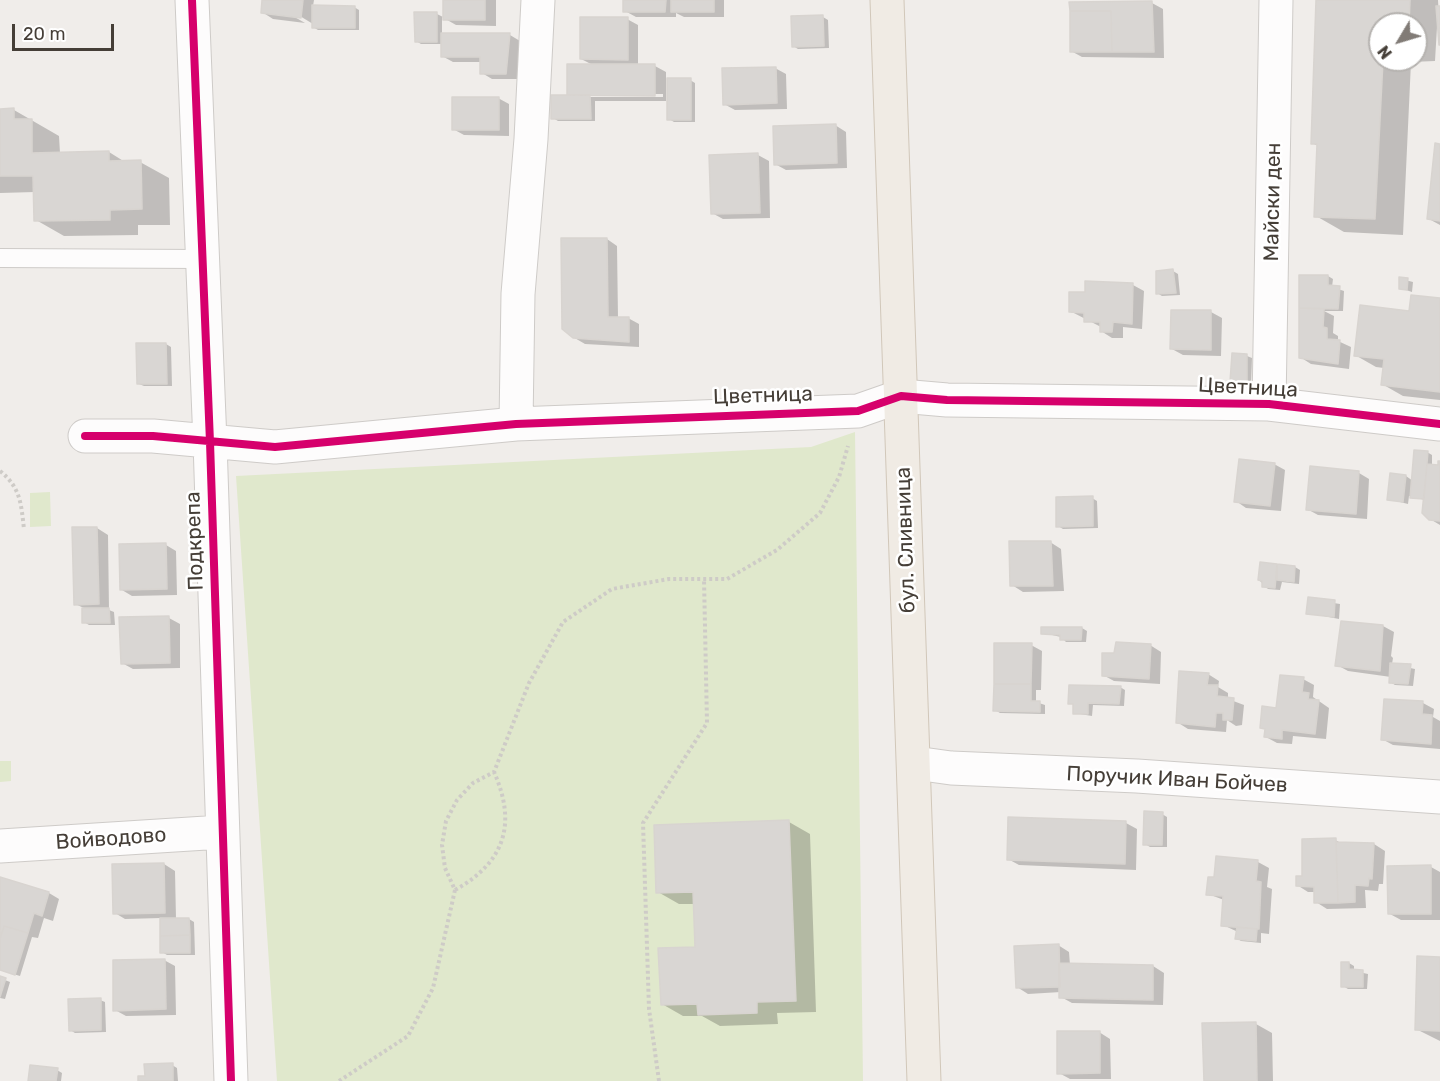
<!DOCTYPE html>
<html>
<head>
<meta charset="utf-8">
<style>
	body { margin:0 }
	#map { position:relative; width:1440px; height:1081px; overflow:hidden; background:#f0edea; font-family:Rubik,sans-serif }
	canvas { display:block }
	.north { position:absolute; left:1368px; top:12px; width:60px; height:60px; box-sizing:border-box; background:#fff; border:2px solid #b5b2af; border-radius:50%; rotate:232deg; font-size:16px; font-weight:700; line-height:24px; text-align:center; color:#453e37 }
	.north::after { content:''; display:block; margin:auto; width:21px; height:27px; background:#817b76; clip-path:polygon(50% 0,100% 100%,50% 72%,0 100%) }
	.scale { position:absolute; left:12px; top:24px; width:102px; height:27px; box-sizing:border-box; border:3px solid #453e37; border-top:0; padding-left:8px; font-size:18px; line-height:21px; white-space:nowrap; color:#453e37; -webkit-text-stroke:4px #fff; paint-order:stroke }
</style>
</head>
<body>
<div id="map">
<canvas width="1440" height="1081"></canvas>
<div class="north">N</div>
<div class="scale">20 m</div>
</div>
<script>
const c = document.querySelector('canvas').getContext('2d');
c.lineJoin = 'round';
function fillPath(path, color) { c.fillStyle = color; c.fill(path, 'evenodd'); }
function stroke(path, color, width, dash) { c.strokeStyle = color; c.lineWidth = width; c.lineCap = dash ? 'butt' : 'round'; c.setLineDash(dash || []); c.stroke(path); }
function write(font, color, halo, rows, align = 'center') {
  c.font = font + ' Rubik,sans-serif'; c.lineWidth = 5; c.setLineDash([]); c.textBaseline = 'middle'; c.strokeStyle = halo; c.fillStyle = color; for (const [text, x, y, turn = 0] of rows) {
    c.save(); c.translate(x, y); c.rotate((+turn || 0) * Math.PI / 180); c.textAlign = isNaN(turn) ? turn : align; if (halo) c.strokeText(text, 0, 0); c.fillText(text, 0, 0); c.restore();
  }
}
fillPath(new Path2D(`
	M855,432L863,1081H277L236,476L811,447Z
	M50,492L51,526L30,527V493Z
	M0,761H11V781L0,782Z`), '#e0e8cc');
fillPath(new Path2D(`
	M264,0H314L313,6L354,7L359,10V30H318L313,27V24L295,13L293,16L305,23L273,19L262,12Z
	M445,0H496V26L456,25L442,17V34L510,35L520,41L517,79H492L482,73V62H453L442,56V44H421L416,41L437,14L445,18Z
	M625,0H724V17H684L676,13V17H636L625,11Z
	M1318,0H1438L1440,38L1437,27L1435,61L1411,62L1403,235L1344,232L1316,216L1318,146L1312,143ZM1380,24H1416V60H1380Z
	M1152,3L1163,9L1164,58L1082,57L1071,51Z
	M823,17L828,20L829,48L798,49L793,46Z
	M627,19L638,25V66H655L666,72V101H595V121H558L553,118L593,65L581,59ZM587,94H663V97H590Z
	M775,68L786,74L787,109L735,110L724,104Z
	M690,80L695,83V122H674L669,119Z
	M498,98L509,104V136L464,135L453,129Z
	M0,110H14L59,136L60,153L109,152L125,162H140L169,178L170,225H138V235L64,236L36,220L35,192L0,193Z
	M835,125L846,132L847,168L786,170L775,164Z
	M1440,145V225L1429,219Z
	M758,155L769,161L770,218L723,219L712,213Z
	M607,239L617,246L618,318H628L639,324V347L585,344L573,337Z
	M1173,271L1178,274L1180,295L1162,296L1157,293Z
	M1328,276L1333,279L1332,287L1344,291L1343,311H1324L1334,316L1333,333L1338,336V341L1351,347L1349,369L1311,364L1300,357L1301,277Z
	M1401,279L1413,282L1412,292L1400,288Z
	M1133,285L1144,291L1142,329L1123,327V338H1112L1101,331V327L1070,311L1086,294Z
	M1440,300V400L1403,396L1382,384L1384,368L1376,367L1355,355L1411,312Z
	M1211,312L1222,318L1221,356L1183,355L1172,349Z
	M166,344L171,347L172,386H144L139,384Z
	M1247,356L1252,358L1251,385L1237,384L1232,381Z
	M1427,452L1432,455V466H1439L1440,462V525L1430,519L1425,500L1409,496L1408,504L1388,499L1406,476L1413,481Z
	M1274,464L1285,470L1281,511L1246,508L1236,501Z
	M1359,473L1369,479L1367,519L1318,515L1307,509Z
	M1092,498L1097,501L1098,528L1063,529L1058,526Z
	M97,528L108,535L109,610L114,612L115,625H89L84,622V608L75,604Z
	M1050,542L1061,549L1064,591L1023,592L1012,585Z
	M166,545L176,551L177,595L132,596L122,590Z
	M1261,563L1295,567L1300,570L1299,584L1282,582L1280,590L1268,589L1259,580Z
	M1309,599L1340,604L1339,619L1308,613Z
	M169,618L180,624V668L133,669L122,663Z
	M1383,626L1394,632L1391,656L1393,658L1392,664L1415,669L1413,686L1395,685L1390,682L1391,677L1348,671L1337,665Z
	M1082,628L1087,631L1086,642H1066L1061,637L1043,633Z
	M1031,645L1042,651L1041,690H1036V702L1045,705V714L1000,713L995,710Z
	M1150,645L1161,652L1160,684L1114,681L1103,675L1116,654Z
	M1208,674L1219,681L1218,687L1228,693V699L1244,705L1242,725L1236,726L1227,720L1226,732L1188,729L1177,722Z
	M1303,679L1314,685L1313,697L1329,708L1326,739L1293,736L1292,744L1277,743L1266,737L1278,709Z
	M1120,687L1125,690L1124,706L1093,705L1092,716L1074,713V705L1070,703Z
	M1385,701L1423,703L1434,709L1433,717L1440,721V749L1393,745L1382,739Z
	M1162,814L1167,817V847H1150L1145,844Z
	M789,822L810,834L816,1012L777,1013L778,1024L720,1026L702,1016H683L662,1004L697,949L695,904H679L658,892Z
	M1126,823L1137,829L1136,870L1019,865L1008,859Z
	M1335,840L1343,844H1374L1385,851L1383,884H1379L1378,891L1365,890L1366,908L1327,909L1316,902V892H1308L1297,885Z
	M1258,862L1269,868L1267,887L1272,889L1269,934L1261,933V943L1241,941L1236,938L1238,932L1223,925L1224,900L1208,894L1216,879Z
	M164,864L175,871L176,919H189L194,922L195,955H167L162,952L161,918L125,919L115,913Z
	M1431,867L1440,872V920H1401L1390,914Z
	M0,879L49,893L59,899L53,921L44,918L38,938L32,937L20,976L0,970Z
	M1058,945L1069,952L1070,965L1153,966L1164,973L1163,1005L1072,1003L1061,997V992L1028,994L1017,987Z
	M1440,958V1041L1416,1029Z
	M164,960L175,966L176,1015L126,1016L115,1010Z
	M1349,963L1354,966V971L1368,974L1367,989H1348L1343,986Z
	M0,978L10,982L5,999L0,998Z
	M100,1000L105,1002L106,1032L75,1033L70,1030Z
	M1256,1024L1272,1033L1273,1081H1205Z
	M1099,1032L1110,1039L1111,1079H1070L1059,1073Z
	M172,1065L177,1068L178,1081H140Z
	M57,1070L62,1073L61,1081H30Z`), '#0003');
const building = new Path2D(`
	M262,0H303L301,18L261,13Z
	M443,0H485V20H443Z
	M623,0H666L665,12H623Z
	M671,0H714V12H671Z
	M1316,0H1410L1409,24H1380V60H1383L1375,219L1314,217L1317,144H1311Z
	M1152,1L1154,52H1112L1111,11H1070L1069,2Z
	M312,5L355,6V28H312Z
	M1436,6H1440V45H1439Z
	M1070,11H1111L1112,52H1070Z
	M414,12H437V42H415Z
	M823,15L824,46L792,47L791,16Z
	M580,17H628V60L580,59Z
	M441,33H510L506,74H480V57H441Z
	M567,64H655V96L567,95Z
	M776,67L777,103L723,105L722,68Z
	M667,78H691V120H667Z
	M551,95H590L591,119H551Z
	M452,97H499V130H452Z
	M14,108V119H32V153L109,151V161L141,160L142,209L110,210V220L34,221L33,176H0V109Z
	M836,124L837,163L774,165L773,126Z
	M1435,143L1440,144V221L1427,219Z
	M758,153L760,213L711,214L709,155Z
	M561,238H607L608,317H629V342L573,338L562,329Z
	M1173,269L1176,293L1156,294V271Z
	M1299,275H1328V285L1340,286L1338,309L1299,308Z
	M1399,277L1408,278L1407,290L1399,289Z
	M1085,281L1133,283L1132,324L1113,322L1112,332H1100V322H1084V313L1069,312V292H1085Z
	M1411,295L1440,298V392L1381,385L1384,359L1354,356L1360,305L1409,311Z
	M1299,308L1324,309L1323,327L1327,328V339L1340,340L1338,364L1299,358Z
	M1171,310H1211V350L1170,349Z
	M136,343H166L167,384H137Z
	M1232,353L1247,354V383L1230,382Z
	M1414,450L1428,451L1424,499L1410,498Z
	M1239,459L1275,463L1270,506L1234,502Z
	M1438,461H1440V521L1429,520L1422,513L1427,464L1438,465Z
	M1310,466L1359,471L1356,514L1306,510Z
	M1390,473L1406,475L1403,502L1387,500Z
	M1093,496V526L1056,527V497Z
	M72,527H97L99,604L74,605Z
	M1009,541H1051L1053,586H1010Z
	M166,543L167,589L120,590L119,544Z
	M1260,562L1277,564L1275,588L1262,587V581L1258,580Z
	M1277,564L1295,566L1294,582L1277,580Z
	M1308,597L1335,600L1334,617L1306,614Z
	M82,608H109L110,623H82Z
	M169,616L170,663L121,664L119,617Z
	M1341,621L1383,625L1380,671L1335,666Z
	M1041,627H1082L1081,640H1060V635L1041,634Z
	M1116,642L1151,644L1149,679L1102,676V653H1114Z
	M994,643H1032L1031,684H994Z
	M1390,663L1411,664L1408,684L1389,683Z
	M1179,671L1209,673L1207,685H1218L1217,696L1234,698L1232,720H1223V713H1216L1215,727L1176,723Z
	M1280,675L1304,677L1302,692L1309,693L1308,699L1319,700L1315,734L1282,730V739L1264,737L1265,729L1260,728L1262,706L1276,708Z
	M994,684H1031V701H1040V712L993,711Z
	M1069,685L1121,686L1119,704L1088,703V714H1073V704H1068Z
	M1384,699L1423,701L1422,714L1432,715L1431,744L1381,740Z
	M1144,811L1163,812L1162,845H1143Z
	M1008,817L1126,821L1125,864L1007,860Z
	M789,820L796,1001L757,1002V1013L698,1015L697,1004L661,1005L658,948L695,947L693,892L656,893L654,825Z
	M1336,838L1338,903H1314V887L1296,886V876H1302V839Z
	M1336,842L1374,843L1372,879L1369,878L1368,886L1355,885V902L1338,903Z
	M1216,856L1258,860L1256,881L1261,882L1259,929L1221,926L1223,896L1206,895L1208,877H1214Z
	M164,863L165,913L113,914L112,864Z
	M1431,865V914H1388L1387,866Z
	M0,877L49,892L42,916L34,913L28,933L4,926L0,939Z
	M160,918H189L190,935L160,936Z
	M4,926L28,933L15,975L0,970V939Z
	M1237,927L1257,929L1256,941L1235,939Z
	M190,935V953H160V936Z
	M1059,944L1060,987L1016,988L1014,946Z
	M1417,956L1440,957V1031L1415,1030Z
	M165,959L166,1009L113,1011V960Z
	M1341,962H1349V969L1363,970V987H1341Z
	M1059,963L1153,965V1000L1059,998Z
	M0,976L6,978L0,997Z
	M101,998V1030L69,1031L68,999Z
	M1256,1022L1257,1081H1204L1202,1023Z
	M1057,1031H1100V1073L1057,1074Z
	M173,1063V1081H138V1076H145L144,1064Z
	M30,1065L58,1068L56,1081H28Z`);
fillPath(building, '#d9d6d3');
stroke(building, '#d8d4d0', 1.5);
const lane = new Path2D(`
	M0,258L201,259`);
const street = new Path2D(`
	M192,0L210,442L231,1081
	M1269,404L1276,0
	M516,424L518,294L531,139L538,0
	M85,436H153L275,447L516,424L858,411L901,396L947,400L1269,404L1440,424
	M915,763L951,768L1137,776L1440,797
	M0,846L222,832`);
const primary = new Path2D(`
	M887,0L924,1081`);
stroke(lane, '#cecbc8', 20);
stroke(street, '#cecbc8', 35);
stroke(primary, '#d1c7b9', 35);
stroke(new Path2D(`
	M0,471C21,488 21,504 24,529
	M455,890C505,862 517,824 494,772
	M339,1081L408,1036L433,988L455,890L445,868L442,845L446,821L457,800L473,783L494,772L529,683L563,622L612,589L669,579H727L777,550L820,513L839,477L848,446
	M659,1081L649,1009L643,823L707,723L704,579`), '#cecbc7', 4, [3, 3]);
stroke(lane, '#fdfcfc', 18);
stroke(street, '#fdfcfc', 33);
stroke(primary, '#f0ebe4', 33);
stroke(new Path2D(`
	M192,0L210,442L231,1081
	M85,436H153L275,447L516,424L858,411L901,396L947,400L1269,404L1440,424`), '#d6006c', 8);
write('21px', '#453e37', '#fff', [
	["Майски ден",1273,202,-89],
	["Цветница",1248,388,3],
	["Цветница",763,396,-2],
	["бул. Сливница",906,540,-92],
	["Подкрепа",195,541,-92],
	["Поручик Иван Бойчев",1177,780,3],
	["Войводово",111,839,-4]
]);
</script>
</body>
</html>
